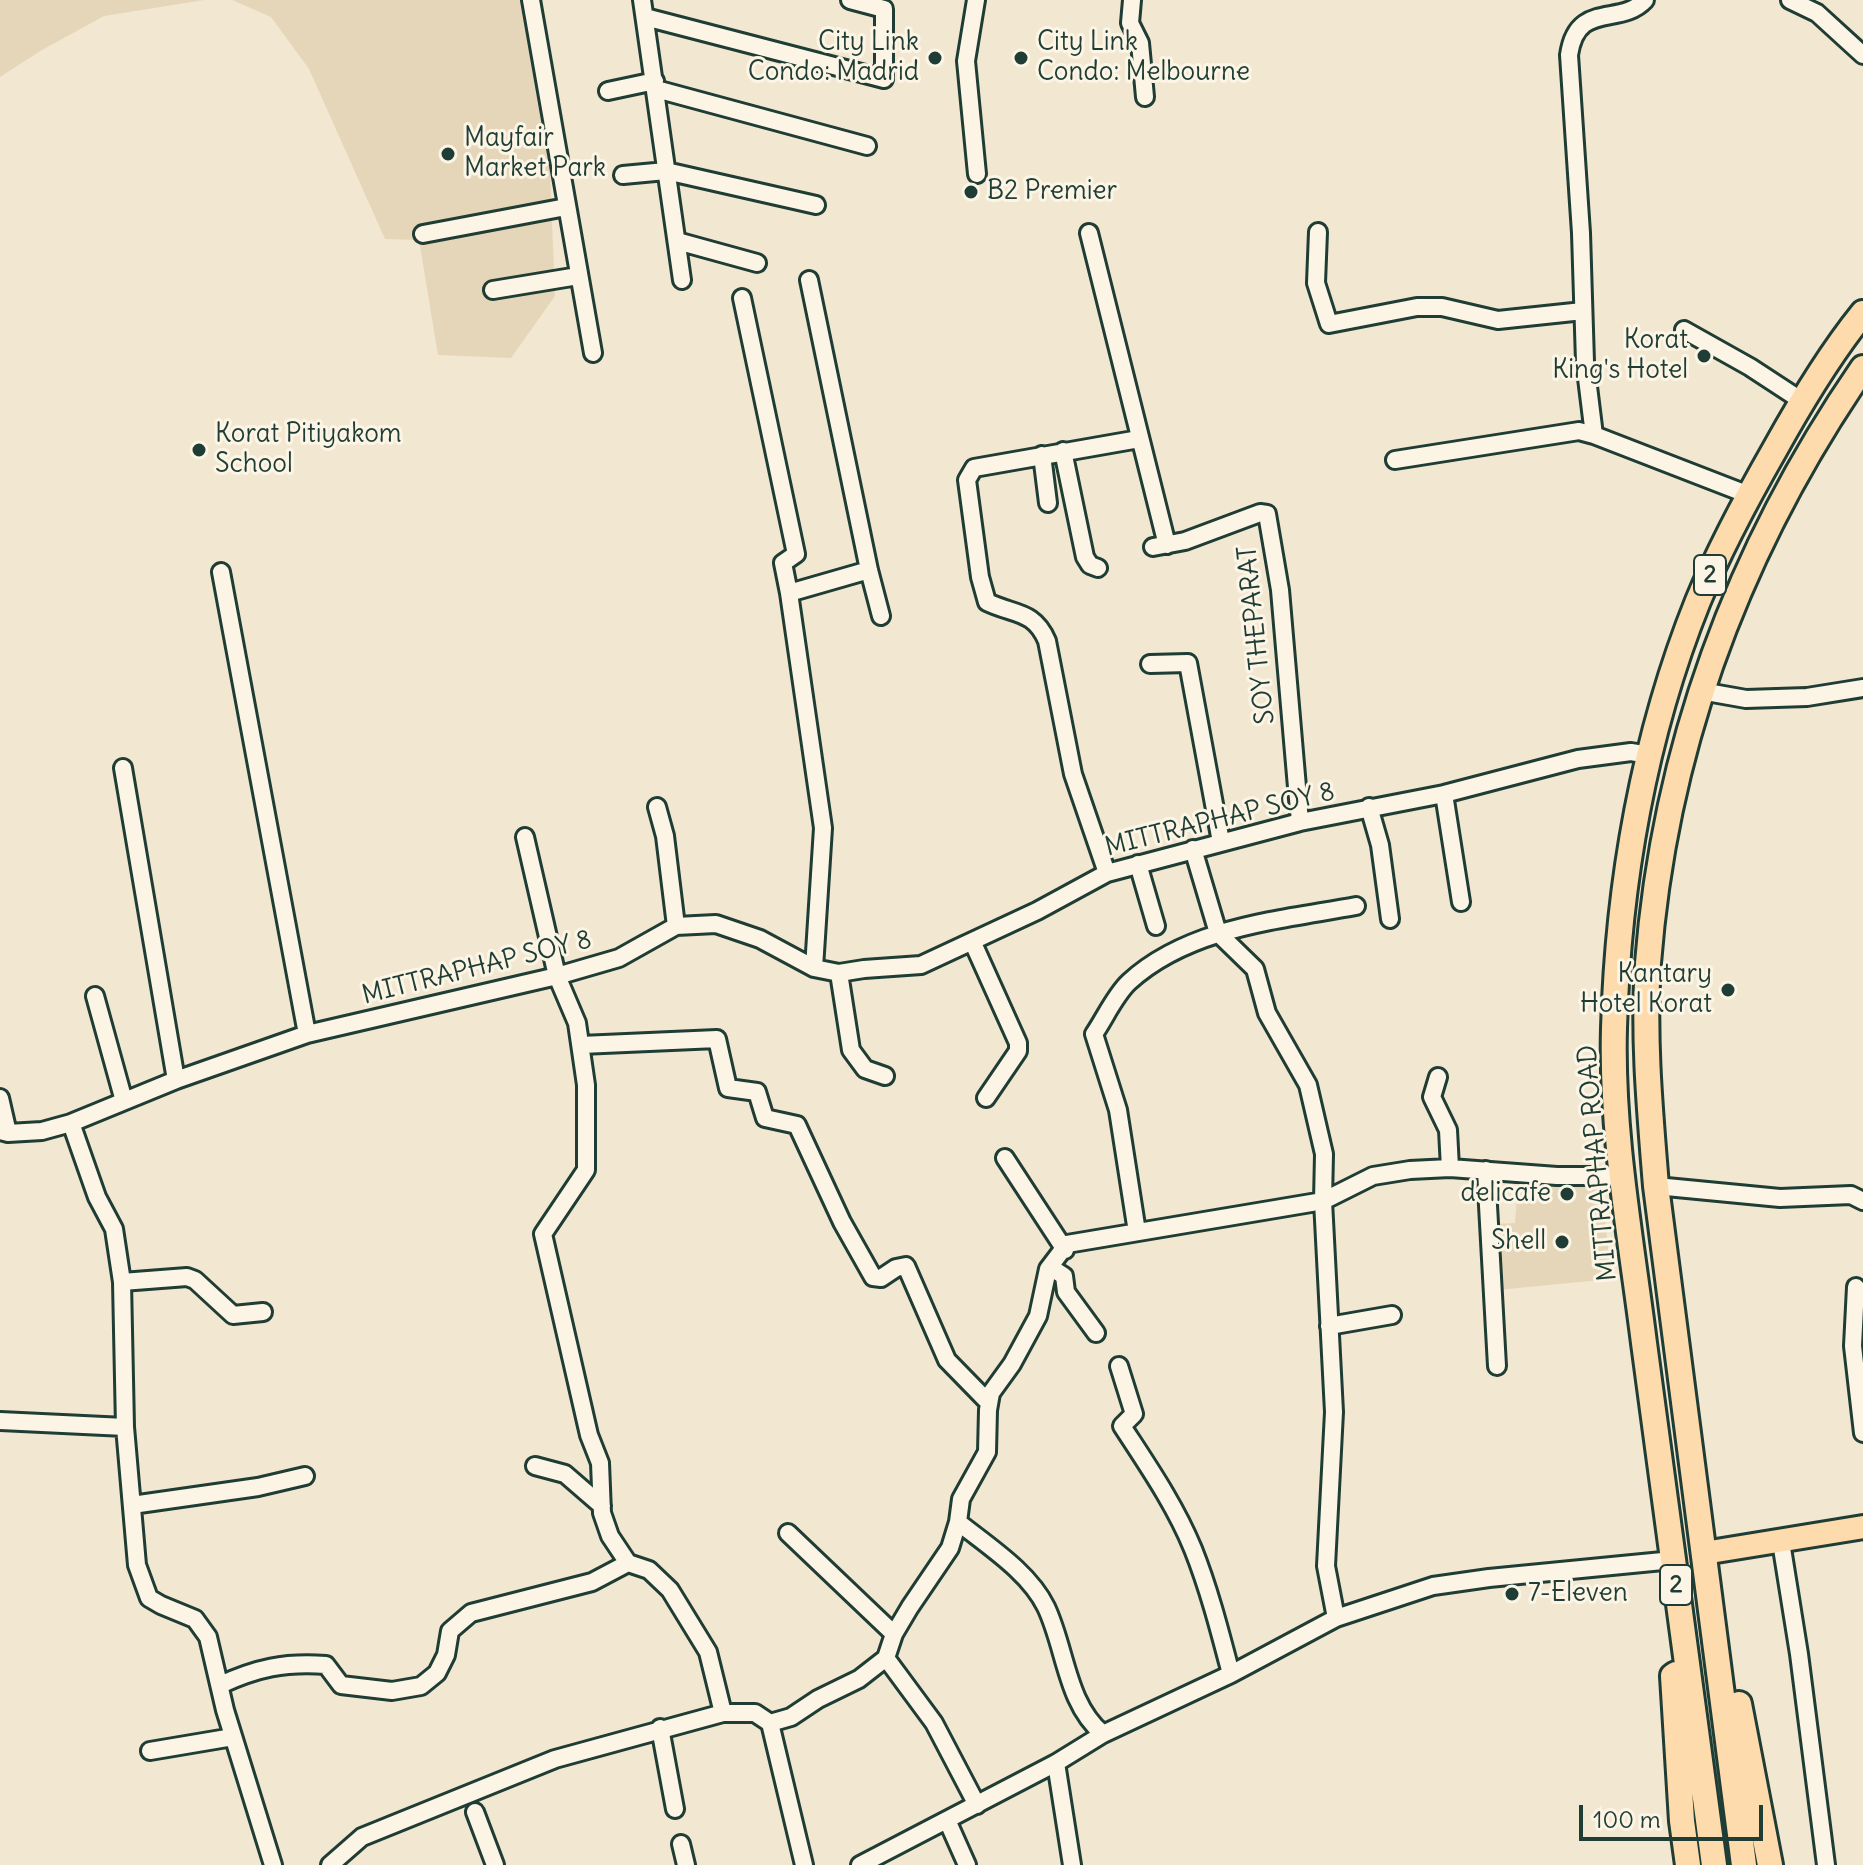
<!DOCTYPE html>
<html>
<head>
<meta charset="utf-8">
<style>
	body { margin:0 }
	#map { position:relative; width:1863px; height:1865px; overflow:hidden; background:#f2e7d1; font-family:Delius,sans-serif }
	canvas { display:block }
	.scale { position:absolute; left:1579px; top:1805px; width:184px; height:36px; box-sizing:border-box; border:4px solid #1f3d34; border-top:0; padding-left:10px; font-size:24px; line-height:28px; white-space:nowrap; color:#1f3d34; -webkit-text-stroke:6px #fcf5e5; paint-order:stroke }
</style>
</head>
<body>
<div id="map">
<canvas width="1863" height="1865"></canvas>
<div class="scale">100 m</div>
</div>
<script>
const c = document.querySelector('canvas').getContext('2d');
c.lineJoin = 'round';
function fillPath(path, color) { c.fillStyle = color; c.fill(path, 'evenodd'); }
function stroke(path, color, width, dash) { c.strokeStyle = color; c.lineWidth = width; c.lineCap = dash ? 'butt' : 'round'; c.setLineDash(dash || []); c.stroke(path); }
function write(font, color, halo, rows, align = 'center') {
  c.font = font + ' Delius,sans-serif'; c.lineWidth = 6; c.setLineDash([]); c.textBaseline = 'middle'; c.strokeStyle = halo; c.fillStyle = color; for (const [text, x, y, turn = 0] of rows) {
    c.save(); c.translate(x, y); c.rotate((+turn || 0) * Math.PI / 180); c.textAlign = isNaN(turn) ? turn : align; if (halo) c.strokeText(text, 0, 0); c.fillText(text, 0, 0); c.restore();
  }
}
fillPath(new Path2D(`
	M0,0H204L104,16L42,50L0,77Z
	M232,0H543L555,296L511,358L438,355L419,240L385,239L309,69L271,17Z
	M1518,1181L1602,1187L1611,1279L1497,1290L1493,1224L1515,1223Z`), '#e6d6b9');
const minor = new Path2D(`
	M531,0L593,353
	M642,0L682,280
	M976,0L966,61L977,174
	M1132,0L1130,23L1140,43L1145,97
	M1645,0C1620,27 1577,0 1569,55L1581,233L1585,362L1594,435L1749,495
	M1790,0L1817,13L1863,55
	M645,17L884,79V9L850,0
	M656,89L867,146
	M608,91L655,81
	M623,175L666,171L816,205
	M1318,232L1316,283L1329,324L1417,307H1442L1498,320L1583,311
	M1089,233L1167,545
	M423,234L566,207
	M677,241L757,263
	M809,280L869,570L881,616
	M493,290L578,276
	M742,298L796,554L783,563L789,593L823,828L814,968
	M1684,330L1750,367L1802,401
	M1063,451L1085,557L1090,565L1098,568
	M1042,455L1048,503
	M1395,460L1579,431L1594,435
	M1153,547L1185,541L1260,513L1267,514L1280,590L1300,822
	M221,572L307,1034
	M789,593L869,570
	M1150,664L1188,663L1221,842
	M1701,691L1746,699L1807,697L1863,688
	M123,768L176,1080
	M1444,794L1461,902
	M657,807L665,836L676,926
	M1369,807L1380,845L1390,919
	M525,837L557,976L577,1023L586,1085V1170L543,1234L589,1435L600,1463L602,1513L610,1536L628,1563L649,1570L670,1590L708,1652L723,1713
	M1193,849L1218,933L1255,969L1267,1013L1308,1085L1324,1154L1323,1201L1334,1412L1326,1566L1336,1618
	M1138,864L1156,926
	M1107,873L1073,774L1047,641C1034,610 1014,615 987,602L980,577L967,480L974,468L1139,439
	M973,943L1018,1043V1051L986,1098
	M839,973L851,1050L865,1069L885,1076
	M95,996L124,1101
	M581,1045L717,1039L728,1088L757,1092L765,1118L797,1125L842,1222L873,1277L881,1278L896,1268L906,1266L947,1360L989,1403
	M1438,1077L1432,1097L1448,1130L1450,1168
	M0,1098L8,1133
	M71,1123L97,1197L114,1229L122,1282L125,1427L137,1565L149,1598L161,1605L195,1619L208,1637L225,1710L273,1865
	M0,1131L8,1133L42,1131L71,1123L176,1080L307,1034L557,976L619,958L676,926L716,924L760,939L814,968L839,973L864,969L921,965L1037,911L1107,873L1300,822L1444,794L1578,759L1631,752L1649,755
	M1005,1158L1065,1250
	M1486,1170L1497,1366
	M1656,1186L1780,1198L1851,1195L1863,1201
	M1137,1232L1118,1110L1094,1034C1105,1018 1115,995 1129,982C1189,927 1280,920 1356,906
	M1050,1267L1064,1276L1066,1292L1096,1333
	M122,1282L187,1277L195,1280L233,1315L263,1312
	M1856,1287L1853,1346L1863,1433
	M1329,1326L1392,1315
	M1119,1366L1134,1414L1122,1426C1148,1466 1175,1505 1193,1549C1209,1589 1220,1632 1231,1674
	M0,1421L125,1427
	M535,1466L565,1474L602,1506
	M132,1505L258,1487L305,1476
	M958,1522C988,1546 1029,1572 1046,1607C1066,1649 1066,1703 1103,1734
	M788,1533L894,1634
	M1781,1542L1799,1654L1826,1865
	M886,1658L934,1723L977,1805
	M220,1685C257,1668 284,1662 326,1665L341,1685L392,1691L421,1686L437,1673L446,1655L450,1631L471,1613L592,1582L628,1563
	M770,1723L804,1865
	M660,1728L675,1809
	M150,1751L233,1737
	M1056,1763L1072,1865
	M475,1812L495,1865
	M947,1820L967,1865
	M681,1844L686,1865
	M330,1865L362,1837L555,1759L723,1713H755L770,1723L791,1717L818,1699L859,1679L886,1658L894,1634L910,1607L950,1548L958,1522L961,1499L987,1452L988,1410L991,1393L1012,1364L1038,1316L1048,1269L1067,1244L1323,1201L1373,1176L1410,1170L1450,1168L1557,1176H1623
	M860,1865L1056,1763L1103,1734L1231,1674L1336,1618L1433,1586L1489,1578L1673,1560`);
const major = new Path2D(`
	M1704,1553L1863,1527`);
const highway = new Path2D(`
	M1676,1674L1673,1676L1682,1821L1688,1865
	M1739,1704L1770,1865
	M1714,1865C1690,1691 1666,1517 1644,1343C1631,1239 1611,1133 1614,1028C1618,884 1644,735 1698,601C1720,548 1747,498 1775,449C1801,402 1829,355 1863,313
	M1744,1865L1656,1186C1650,1112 1643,1038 1648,963C1665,744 1739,548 1863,368`);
stroke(minor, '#1f3d34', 22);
stroke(major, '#1f3d34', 28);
stroke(highway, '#1f3d34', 30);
stroke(minor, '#fcf5e5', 16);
stroke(major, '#fedbac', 22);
stroke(highway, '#fedbac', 24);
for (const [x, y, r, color] of [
	[935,58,8,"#1f3d34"],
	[1021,58,8,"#1f3d34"],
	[448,154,8,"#1f3d34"],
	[971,192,8,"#1f3d34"],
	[1704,356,8,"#1f3d34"],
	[199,450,8,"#1f3d34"],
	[1728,990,8,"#1f3d34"],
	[1567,1194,8,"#1f3d34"],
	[1562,1242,8,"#1f3d34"],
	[1512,1594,8,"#1f3d34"]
]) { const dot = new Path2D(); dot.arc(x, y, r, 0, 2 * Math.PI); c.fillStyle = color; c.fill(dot); stroke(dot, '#fcf5e5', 3); }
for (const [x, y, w] of [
	[1710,575,32],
	[1676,1585,32]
]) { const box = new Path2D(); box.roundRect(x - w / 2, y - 20, w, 40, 6); c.fillStyle = '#fcf5e5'; c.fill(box); stroke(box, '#1f3d34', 2); }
write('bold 24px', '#1f3d34', null, [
	["2",1710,575],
	["2",1676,1585]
]);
write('26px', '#1f3d34', '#fcf5e5', [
	["City Link",919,43],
	["Condo: Madrid",919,73],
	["City Link",1037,43,"left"],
	["Condo: Melbourne",1037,73,"left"],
	["Mayfair",464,139,"left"],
	["Market Park",464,169,"left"],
	["B2 Premier",987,192,"left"],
	["Korat",1688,341],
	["King's Hotel",1688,371],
	["Korat Pitiyakom",215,435,"left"],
	["School",215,465,"left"],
	["Kantary",1712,975],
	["Hotel Korat",1712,1005],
	["delicafe",1551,1194],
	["Shell",1546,1242],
	["7-Eleven",1528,1594,"left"]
], 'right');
write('26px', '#1f3d34', '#fcf5e5', [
	["SOY THEPARAT",1257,635,-96],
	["MITTRAPHAP SOY 8",1220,820,-14],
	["MITTRAPHAP SOY 8",477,968,-14],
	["MITTRAPHAP ROAD",1598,1163,-95]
]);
</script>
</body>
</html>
